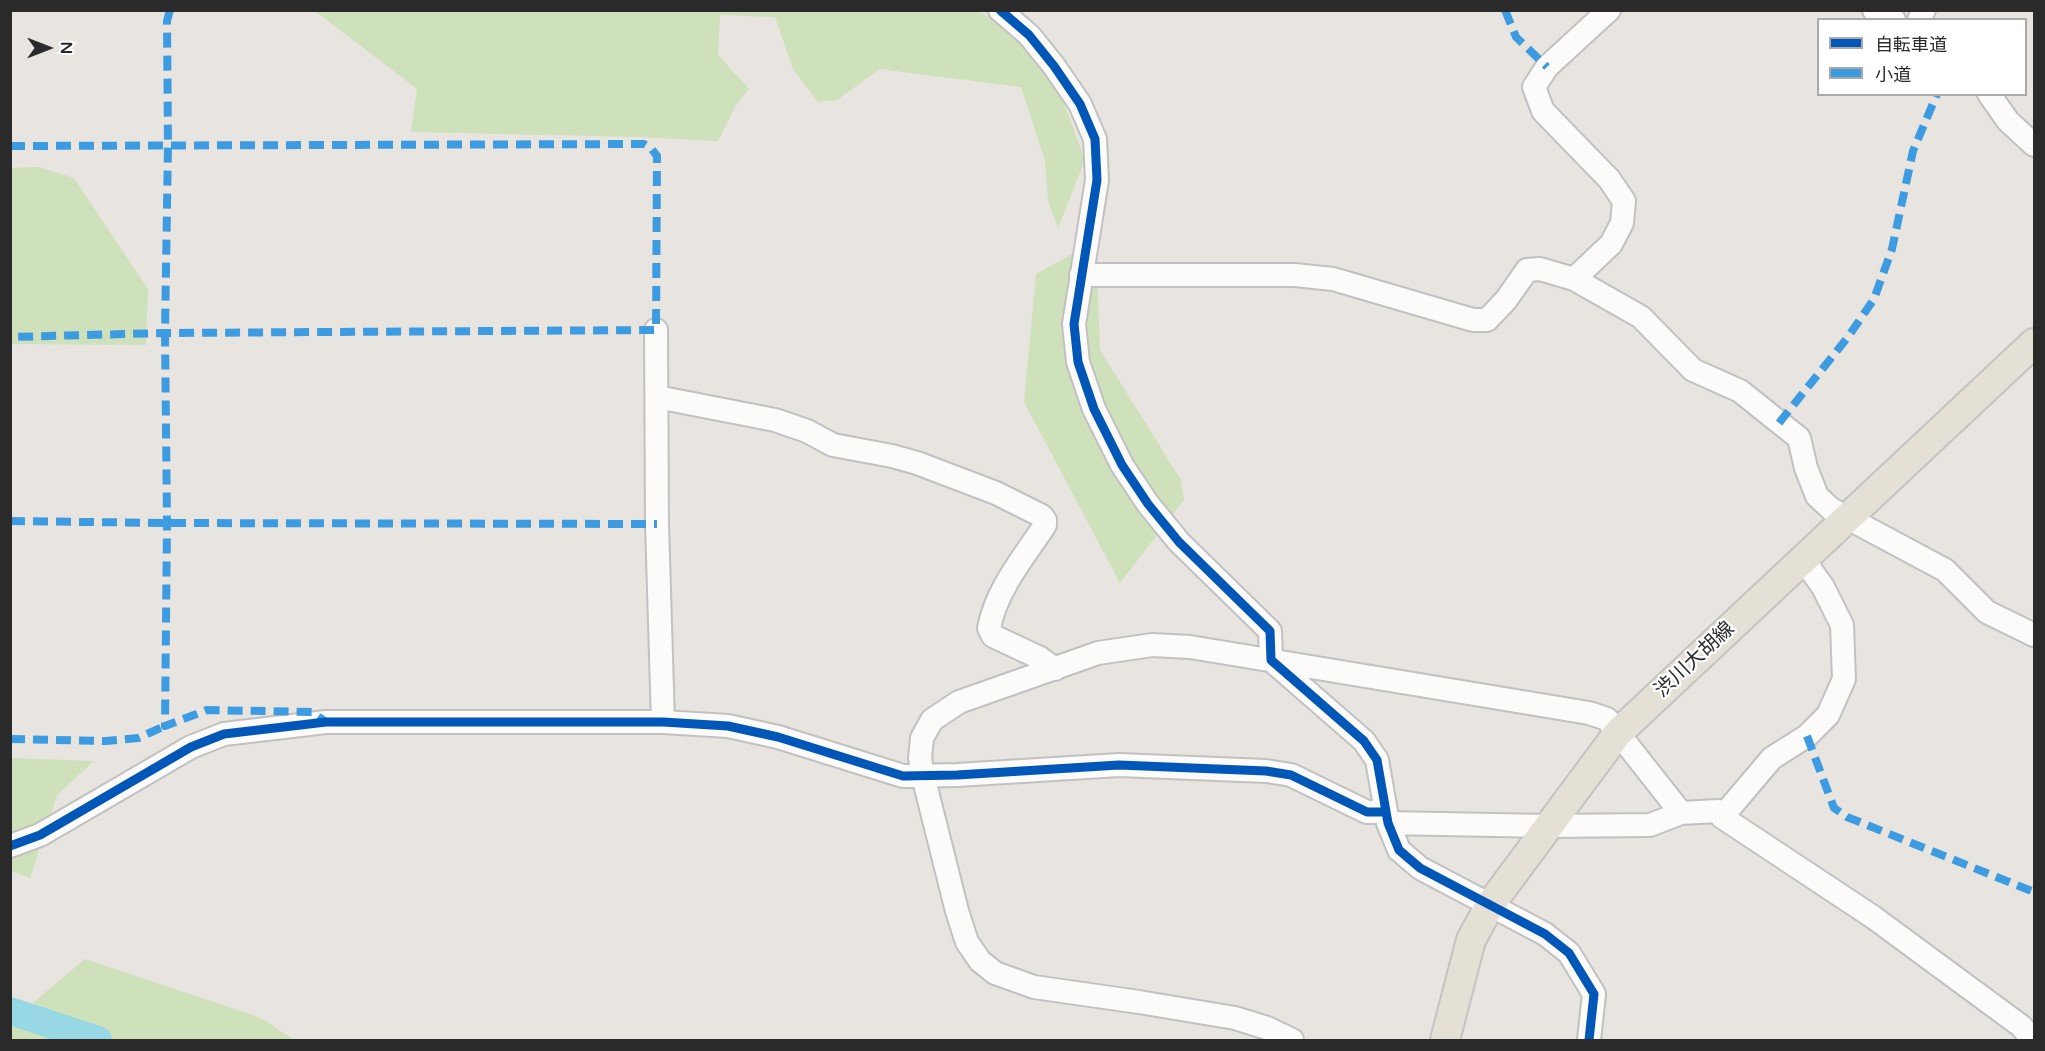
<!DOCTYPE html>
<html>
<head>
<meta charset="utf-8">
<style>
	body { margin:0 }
	#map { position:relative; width:2045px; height:1051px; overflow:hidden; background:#e8e4e0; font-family:"Varela Round","Noto Sans JP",sans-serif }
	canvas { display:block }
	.frame { position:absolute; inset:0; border:12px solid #2a2a2a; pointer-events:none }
	.legend { position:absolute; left:1817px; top:18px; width:210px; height:78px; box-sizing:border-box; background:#fff; border:2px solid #aaa; margin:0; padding:8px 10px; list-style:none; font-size:18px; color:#2a2a2a }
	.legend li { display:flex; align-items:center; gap:12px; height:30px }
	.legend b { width:30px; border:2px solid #aaa }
	.north { position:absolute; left:18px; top:18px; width:60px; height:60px; -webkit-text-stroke:4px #fff; paint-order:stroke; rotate:90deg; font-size:16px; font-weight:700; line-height:24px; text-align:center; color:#2a2a2a }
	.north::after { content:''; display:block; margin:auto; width:21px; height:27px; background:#2a2a2a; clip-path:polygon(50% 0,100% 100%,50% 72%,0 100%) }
</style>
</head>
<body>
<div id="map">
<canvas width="2045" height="1051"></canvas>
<div class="frame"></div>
<ul class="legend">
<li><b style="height:8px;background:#0057b8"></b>自転車道</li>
<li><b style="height:8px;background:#3d9ce1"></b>小道</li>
</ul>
<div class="north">N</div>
</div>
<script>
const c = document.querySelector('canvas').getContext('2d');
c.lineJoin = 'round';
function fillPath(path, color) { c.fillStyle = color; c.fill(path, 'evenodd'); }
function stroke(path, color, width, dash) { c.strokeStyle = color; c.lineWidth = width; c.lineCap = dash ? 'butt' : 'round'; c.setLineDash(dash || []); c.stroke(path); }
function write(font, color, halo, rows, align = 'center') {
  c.font = font + ' "Varela Round","Noto Sans JP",sans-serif'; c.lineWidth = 4.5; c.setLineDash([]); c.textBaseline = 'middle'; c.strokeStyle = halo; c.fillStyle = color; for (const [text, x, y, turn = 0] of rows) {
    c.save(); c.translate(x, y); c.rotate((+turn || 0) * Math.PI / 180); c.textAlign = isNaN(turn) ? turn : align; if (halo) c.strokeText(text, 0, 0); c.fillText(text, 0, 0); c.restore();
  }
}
fillPath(new Path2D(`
	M315,11H979L1017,34L1059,89L1085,160L1058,228L1048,201L1045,161L1021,87L880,69L837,100L818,102L793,69L775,17L720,15L718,55L749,89L736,105L718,141L639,137L411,132L417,89Z
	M39,167L74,178L148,289L146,345L11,344V168Z
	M1096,241L1100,350L1181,480L1184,500L1120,583L1024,402L1036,274Z
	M11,758L94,761L57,795L30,878L11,871Z
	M85,959L261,1018L294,1040H11V1021Z`), '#cee1bb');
stroke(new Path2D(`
	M10,1011L98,1040`), '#98d8e5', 28);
const minor = new Path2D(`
	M1000,10L1029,35L1054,66L1080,104L1095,139L1097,180L1074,324L1078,362L1094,409L1122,465L1148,504L1179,542L1270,631L1271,660L1364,741L1377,760L1388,823L1399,850L1420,868L1545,934L1569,953L1594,994L1589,1040
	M1609,10L1547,67L1534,87L1543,111L1609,179L1624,201L1622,223L1611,244L1574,279L1641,317L1693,370L1740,391L1799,438L1806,468L1817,496L1831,509L1945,570L1987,612L2034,635
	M1874,10L1894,20
	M1919,20L1924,10
	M1989,94L2008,121L2034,145
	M1081,275H1295L1333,279L1473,320H1487L1506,300L1527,270L1540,269L1574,279
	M656,330L657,524L663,722
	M657,397L775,420L807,431L833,445L892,456L917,463L996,493L1042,516L1045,520V525C1024,557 996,590 989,628L993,636L1040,658L1055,669
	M1722,817L1772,758L1807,736L1828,715L1844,679L1842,625L1823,587L1803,559
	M1388,823L1548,826L1650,825L1681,813L1718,811L1722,817L1873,917L2021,1026L2033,1040
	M10,846L40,835L191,747L224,734L326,722H663L728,726L778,737L903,776L957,775L1119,765L1266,771L1291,775L1367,812H1385
	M1292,1040L1267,1028L1235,1018L1139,1002L1034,987L995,973L980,961L967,942L957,911L923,776L920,758L922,738L932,720L959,702L1098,653L1152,645L1190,647L1589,713L1607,719L1681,813`);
const major = new Path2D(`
	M1445,1040L1471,940L1490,905L1618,733L2034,343`);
stroke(minor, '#c2c1c1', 26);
stroke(major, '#c4c3c1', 32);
stroke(minor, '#fcfbfa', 22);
stroke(major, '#e5e0d5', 28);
stroke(new Path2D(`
	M170,10L167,21L168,145L165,333L167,523L165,726L207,710L312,712L326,722
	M1505,10L1516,37L1547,67
	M10,146L644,144L651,148L657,156L656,330L165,333L10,337
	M1779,423L1848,337L1874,299L1892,249L1913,151L1937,94
	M10,521L167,523L657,524
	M1807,736L1834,808L1847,817L2034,892
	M10,739L106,741L138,738L165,726`), '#3d9ce1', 8, [15, 8]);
stroke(new Path2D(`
	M1000,10L1029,35L1054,66L1080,104L1095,139L1097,180L1074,324L1078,362L1094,409L1122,465L1148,504L1179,542L1270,631L1271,660L1364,741L1377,760L1388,823L1399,850L1420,868L1545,934L1569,953L1594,994L1589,1040
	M10,846L40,835L191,747L224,734L326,722H663L728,726L778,737L903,776L957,775L1119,765L1266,771L1291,775L1367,812H1385`), '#0057b8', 9);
write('20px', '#2a2a2a', '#fff', [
	["渋川大胡線",1695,660,-43]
]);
</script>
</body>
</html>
